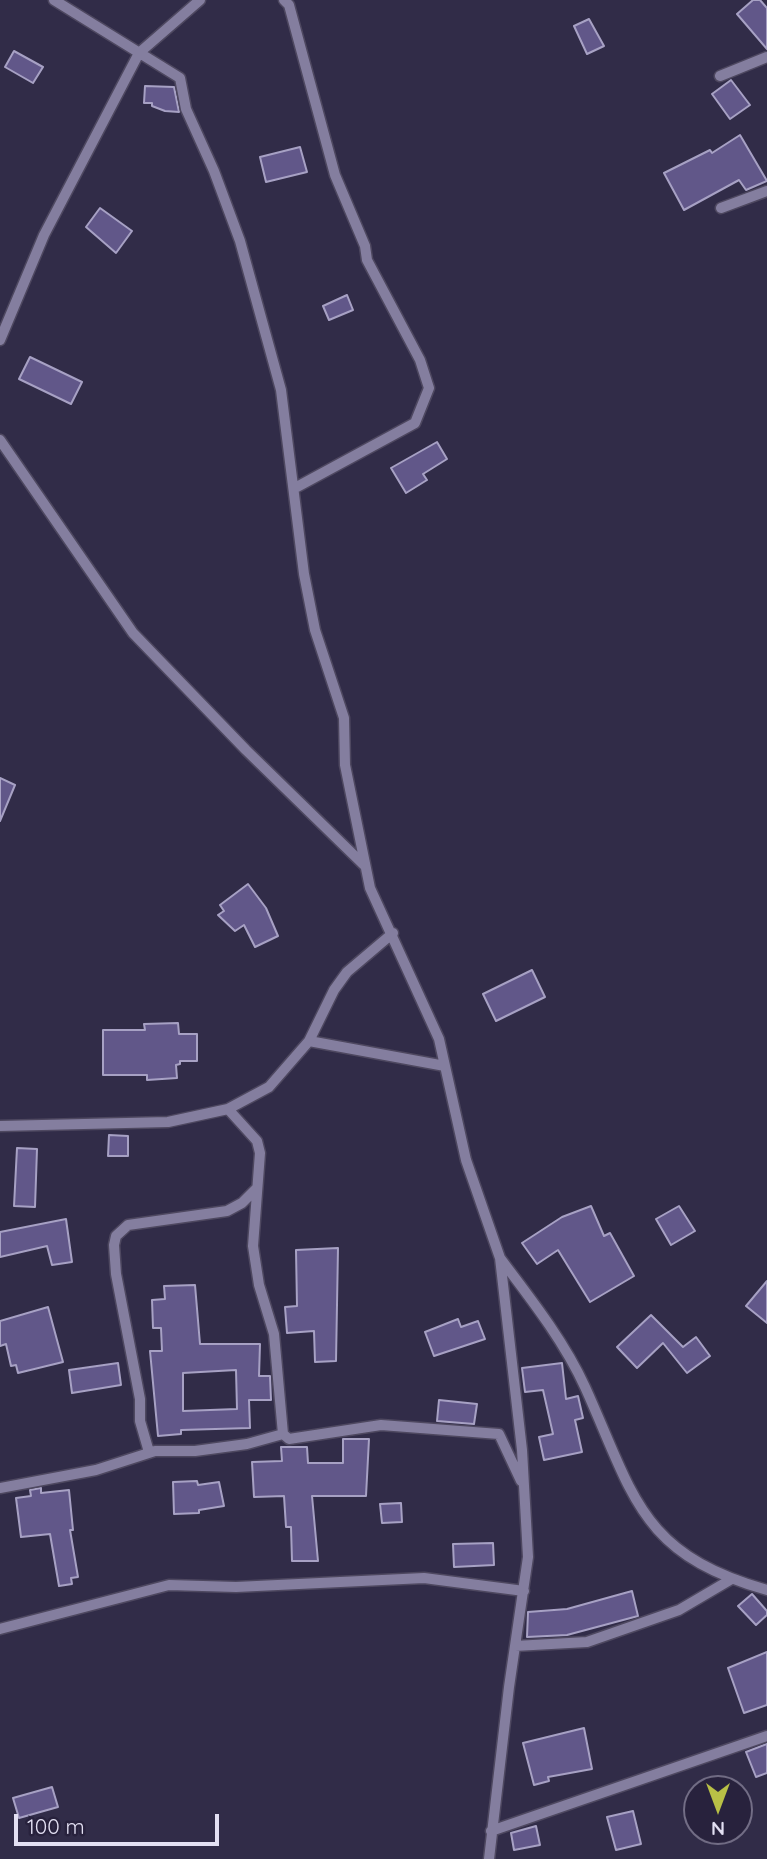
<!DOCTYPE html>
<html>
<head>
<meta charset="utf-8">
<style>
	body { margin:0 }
	#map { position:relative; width:767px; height:1859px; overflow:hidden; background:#312c48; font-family:Quicksand,sans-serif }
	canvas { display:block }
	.north { position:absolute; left:683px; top:1775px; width:70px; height:70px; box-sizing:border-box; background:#28223d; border:2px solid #736e86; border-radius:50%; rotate:180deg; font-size:19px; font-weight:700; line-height:28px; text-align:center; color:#e3e0f3 }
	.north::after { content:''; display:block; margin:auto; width:24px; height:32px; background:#b9c046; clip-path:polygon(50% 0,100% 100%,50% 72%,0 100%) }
	.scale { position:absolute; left:14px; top:1814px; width:205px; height:32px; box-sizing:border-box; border:4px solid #e3e0f3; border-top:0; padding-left:9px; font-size:21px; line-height:24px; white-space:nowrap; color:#e3e0f3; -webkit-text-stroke:5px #28223d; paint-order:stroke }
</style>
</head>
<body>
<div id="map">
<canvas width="767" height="1859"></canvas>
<div class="north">N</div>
<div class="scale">100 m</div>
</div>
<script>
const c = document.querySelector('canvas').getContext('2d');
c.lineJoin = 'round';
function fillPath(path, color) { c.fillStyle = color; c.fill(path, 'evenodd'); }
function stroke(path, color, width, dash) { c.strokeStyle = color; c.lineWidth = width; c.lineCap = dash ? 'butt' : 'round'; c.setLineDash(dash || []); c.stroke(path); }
const building = new Path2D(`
	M753,0H760L767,8V49L737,14Z
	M589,19L604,46L587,54L574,26Z
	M14,51L43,67L33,83L5,67Z
	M731,80L750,105L730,119L712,94Z
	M145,86L174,87L179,112L165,111L152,106V103H144Z
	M740,135L767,181L746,190L739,180L684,210L664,173L710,150L712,153Z
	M300,147L307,172L266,182L260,157Z
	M100,208L132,231L116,253L86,227Z
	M347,295L353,310L329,320L323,306Z
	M30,357L82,382L71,404L19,379Z
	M437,442L447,459L423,474L427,480L406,493L391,468Z
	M0,778L15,785L0,821Z
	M248,884L266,908L278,936L255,947L244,925L235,931L218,915L224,911L220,905Z
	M532,970L545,997L496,1021L483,994Z
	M178,1023L179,1034H197V1061H180V1064L176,1065L177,1078L147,1080V1075H103V1030H145L144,1024Z
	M109,1135L128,1136V1156H108Z
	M17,1148L37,1149L35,1207L14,1206Z
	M591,1206L604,1236L610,1233L634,1276L590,1302L558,1250L537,1264L522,1243L562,1217Z
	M679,1206L695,1231L671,1245L656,1219Z
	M66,1219L72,1262L52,1265L47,1246L0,1257V1232Z
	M338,1248L336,1361L315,1362L314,1331L287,1333L285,1307L297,1306L296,1250Z
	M767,1281V1323L746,1306Z
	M195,1285L200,1344H260L259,1376H270L271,1400H249L250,1428L181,1430V1434L158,1436L150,1351H162L161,1328H153L152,1300L165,1299L164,1286ZM236,1370L237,1409L183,1411V1373Z
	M48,1307L63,1362L18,1373L16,1365L11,1366L6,1344L0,1346V1321Z
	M651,1315L683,1347L696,1337L710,1356L687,1373L663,1343L637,1368L617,1347Z
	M458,1319L461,1327L478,1321L485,1339L434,1356L425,1332Z
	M118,1363L121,1385L72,1393L69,1370Z
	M562,1363L566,1399L578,1396L583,1418L575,1420L582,1452L544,1460L539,1437L553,1434L543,1390L525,1392L522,1368Z
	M439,1400L477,1404L474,1424L437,1421Z
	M343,1439H369L366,1496H312L318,1561H292L291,1527H286L284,1496L254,1497L252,1462L282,1461L281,1447H307L308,1463H343Z
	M197,1481L198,1485L219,1482L224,1506L199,1510V1513L174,1514L173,1482Z
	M41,1488V1493L69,1490L73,1530H70L78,1577L71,1578L72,1584L59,1586L50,1534L21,1537L16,1498L31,1496L30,1490Z
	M401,1503L402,1522L382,1523L380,1504Z
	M493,1543L494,1565L454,1567L453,1544Z
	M632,1591L638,1616L567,1635L527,1637L528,1612L567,1609Z
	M752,1594L767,1611V1615L756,1625L738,1606Z
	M767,1652V1705L744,1713L728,1668Z
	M584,1728L592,1769L548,1777L549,1781L534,1785L523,1743Z
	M767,1744V1773L756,1777L746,1752Z
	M52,1787L58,1807L19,1818L13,1798Z
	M633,1811L641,1844L616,1850L607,1817Z
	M536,1826L540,1845L514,1850L511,1833Z`);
fillPath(building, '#615789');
stroke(building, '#a7a1c4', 2);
const minor = new Path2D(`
	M54,0L180,78L186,109L214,171L240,241L281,390L304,574L315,630L344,718L345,765L370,888L439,1039L466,1160L500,1258L522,1450L528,1557L509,1687L489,1859
	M284,0L289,5L335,175L365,246L367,260L420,360L429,388L415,423L295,488
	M720,76L767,57
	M721,208L767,191
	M0,340L44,235L139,53L200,0
	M0,440L133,633L246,750L364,865
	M309,1041L445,1066
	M228,1109L257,1141L260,1153L253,1246L259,1285L274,1334L283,1434L289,1439L381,1425L499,1434L521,1481
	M0,1126L168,1122L228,1109L269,1087L309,1041L334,990L347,972L393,933
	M500,1258C531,1299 564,1341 585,1387C634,1495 639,1554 767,1590
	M149,1452L140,1421V1399L116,1274L114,1245L116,1236L128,1225L227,1211L242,1203L256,1189
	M0,1488L96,1470L155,1451H195L247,1444L283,1434
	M0,1629L169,1585L236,1587L424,1578L524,1591
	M515,1646L587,1642L679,1610L730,1580
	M491,1831L767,1736`);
stroke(minor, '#4e4860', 13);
stroke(minor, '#847e9f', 10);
</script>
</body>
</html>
